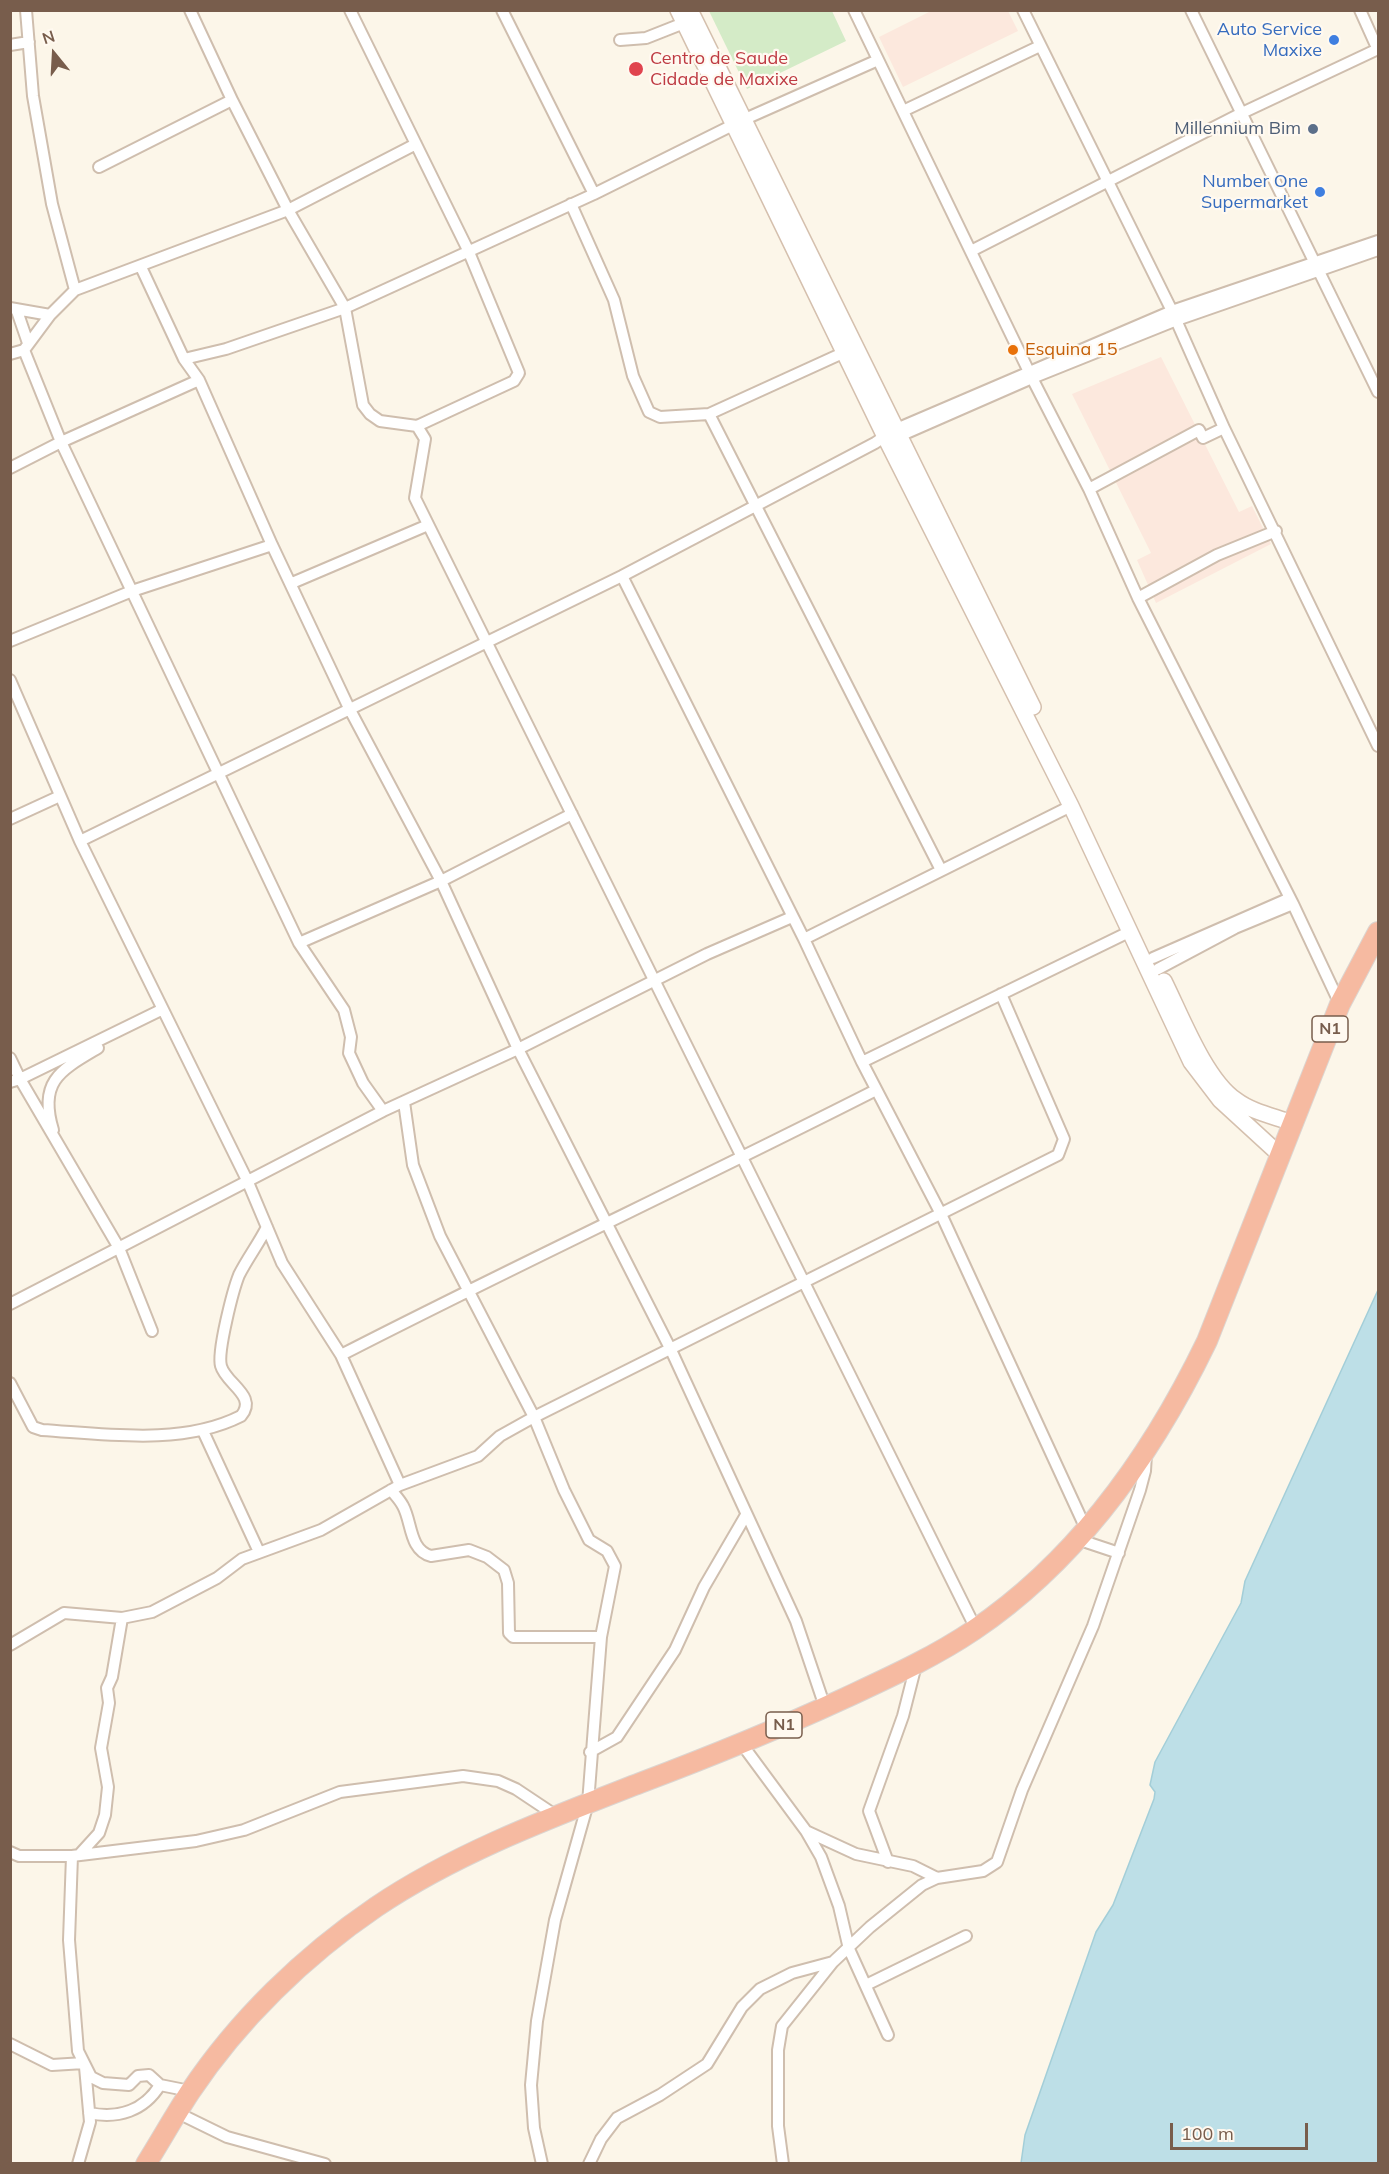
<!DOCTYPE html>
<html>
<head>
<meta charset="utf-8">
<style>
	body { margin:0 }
	#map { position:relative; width:1389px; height:2174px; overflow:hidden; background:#fcf6e9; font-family:Mulish,sans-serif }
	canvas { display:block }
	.frame { position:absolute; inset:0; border:12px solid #785d4c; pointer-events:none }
	.north { position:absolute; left:24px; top:24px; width:60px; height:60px; -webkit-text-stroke:4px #fff9f0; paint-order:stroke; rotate:342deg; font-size:16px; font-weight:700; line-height:24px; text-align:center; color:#785d4c }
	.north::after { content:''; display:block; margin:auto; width:21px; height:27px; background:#785d4c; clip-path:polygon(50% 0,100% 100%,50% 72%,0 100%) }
	.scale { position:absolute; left:1170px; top:2123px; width:138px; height:27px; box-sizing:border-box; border:3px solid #785d4c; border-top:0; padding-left:8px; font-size:18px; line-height:21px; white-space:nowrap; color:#785d4c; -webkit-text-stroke:4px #fff9f0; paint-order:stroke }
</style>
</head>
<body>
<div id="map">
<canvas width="1389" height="2174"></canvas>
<div class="frame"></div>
<div class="north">N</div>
<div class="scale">100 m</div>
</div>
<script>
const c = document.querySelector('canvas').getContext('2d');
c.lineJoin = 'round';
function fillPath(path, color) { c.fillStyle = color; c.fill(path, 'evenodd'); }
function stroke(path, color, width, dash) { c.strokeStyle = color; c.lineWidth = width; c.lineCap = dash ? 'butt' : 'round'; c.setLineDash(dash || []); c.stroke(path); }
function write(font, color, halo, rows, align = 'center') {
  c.font = font + ' Mulish,sans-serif'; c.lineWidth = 4.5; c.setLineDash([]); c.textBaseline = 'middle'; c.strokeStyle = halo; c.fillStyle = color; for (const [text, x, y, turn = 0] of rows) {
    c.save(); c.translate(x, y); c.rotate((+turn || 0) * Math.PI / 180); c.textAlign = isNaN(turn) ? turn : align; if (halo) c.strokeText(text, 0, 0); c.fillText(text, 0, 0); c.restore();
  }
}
fillPath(new Path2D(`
	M933,10L1008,11L1018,31L903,87L879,37Z
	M1161,357L1239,512L1252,506L1271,544L1156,603L1137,560L1151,553L1072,394Z`), '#fce8dd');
fillPath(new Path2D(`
	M709,11H832L846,41L747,89Z`), '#d4ebc7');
const water = new Path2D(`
	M1378,1290V2163H1021L1025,2135L1096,1932L1113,1905L1154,1799L1155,1792L1150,1785L1155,1762L1241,1603L1245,1581Z`);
fillPath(water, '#bddfe7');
stroke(water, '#a3ced8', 1.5);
const street = new Path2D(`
	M26,10L33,96L52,204L75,290
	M190,10L232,100L288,210L345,308L363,405L370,414L380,421L417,426L514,381L519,373L468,250L350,10
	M502,10L594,194
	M854,10L1032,378L1089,489L1138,598L1293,904L1340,1004
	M1023,10L1172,311L1224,428L1378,746
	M1191,10L1378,392
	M1360,10L1378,50
	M620,40L646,38L684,23
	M10,45L29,42
	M903,111L1040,46
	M99,167L232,100
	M571,204L614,300L633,376L649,412L660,417L709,414L845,352
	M971,251L1242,113L1378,49
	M141,267L184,359L199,380L272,545L349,708L441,881L518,1049L671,1350L796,1621L825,1707
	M10,308L50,315
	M17,311L28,343
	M24,350L61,442L299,943L344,1010L351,1037L349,1053L363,1083L383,1111
	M10,354L24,350L50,315L75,290L288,210L416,144
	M184,359L226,349L345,308L594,194L745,119L878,60
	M709,414L941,870
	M417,426L425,439L415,498L976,1629
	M895,438L1032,378L1174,321L1378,250
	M10,468L61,442L199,380
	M1089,489L1199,430L1203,438L1224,428
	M622,576L804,939L862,1062L941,1214L1086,1529
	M292,583L428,525
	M1138,598L1217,555L1276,531
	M10,641L132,591L272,545
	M10,680L80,841L247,1180L282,1263L341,1355L400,1485
	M10,819L60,796
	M80,841L622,576L875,443L894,430L1172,311L1378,241
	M804,939L1071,806
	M299,943L441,881L572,814
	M1153,958L1290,898
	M1158,969L1235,928L1293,904
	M10,1058L20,1079L10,1082
	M862,1062L1131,931
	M404,1102L413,1165L440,1236L534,1417L564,1490L589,1540L607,1551L615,1566L601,1637L588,1803L555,1920L537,2021L531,2085L534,2128L542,2164
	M53,1130C38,1081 61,1070 98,1048
	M10,1304L383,1111L518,1049L707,954L792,917
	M152,1331L119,1248L20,1079L161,1010
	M341,1355C518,1264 699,1180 876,1090
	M10,1383L33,1427L42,1430C105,1434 182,1446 241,1416C258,1396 226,1384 221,1366C217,1352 233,1290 239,1275C247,1259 259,1243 267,1227
	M203,1431L259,1552
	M391,1490C395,1495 400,1500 403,1506C412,1522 409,1550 431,1556L469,1550L487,1557L504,1570L508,1583L509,1633L513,1637H601
	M1077,1539L1119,1553
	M10,1645L64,1613L122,1618L152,1612L217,1578L242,1559L321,1530L400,1485L478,1456L500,1436L534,1417L1058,1155L1064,1139L1001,994
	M741,1743L806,1831L821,1857L839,1906L849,1949L888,2035
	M590,1752L617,1737L675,1650L704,1587L746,1515
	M806,1831L856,1854L913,1866L937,1878
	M10,1852L19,1856H72L196,1841L244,1830L340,1792L463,1776L498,1781L516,1789L558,1817
	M79,1855L99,1833L105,1815L108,1787L101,1748L109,1703L107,1688L112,1677L122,1618
	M72,1856L69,1940L78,2051L91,2077L103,2083L129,2085L138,2076L149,2075L160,2085L190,2091
	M888,1862L869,1811L903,1716L916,1665
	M866,1985L966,1936
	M10,2044L52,2065L84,2063
	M89,2113C118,2119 144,2111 160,2085
	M178,2113L227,2137L325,2164
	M78,2164L90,2122L85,2067
	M589,2164L601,2139L617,2118L660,2095L707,2064L742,2007L760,1989L792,1973L833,1962
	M783,2164L778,2126V2050L782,2026L833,1962L870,1927L922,1885L937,1878L983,1871L997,1862L1022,1790L1093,1626L1140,1490L1145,1471L1146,1454`);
const secondary = new Path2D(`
	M678,10L887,441L1071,806L1191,1062L1220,1100L1280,1155
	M690,10L1033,707
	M1164,981C1181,1015 1205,1079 1236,1100C1252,1112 1273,1116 1292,1123`);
const highway = new Path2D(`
	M146,2164C161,2140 175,2115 190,2092C238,2020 304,1956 376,1907C456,1853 550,1818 640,1783C709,1757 778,1729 845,1698C890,1677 934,1657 974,1630C1079,1559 1153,1453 1207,1341L1340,1004L1378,932`);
stroke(street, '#cfbeae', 14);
stroke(secondary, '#d5c0ae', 18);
stroke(highway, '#dcd5d0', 22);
stroke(street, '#fff', 10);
stroke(secondary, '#fff', 15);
stroke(highway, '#f6baa1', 20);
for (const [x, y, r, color] of [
	[1334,40,6,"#3f7fe0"],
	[636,69,8,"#e0444e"],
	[1313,129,6,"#5c6f8a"],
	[1320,192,6,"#3f7fe0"],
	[1013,350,6,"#e8710a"]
]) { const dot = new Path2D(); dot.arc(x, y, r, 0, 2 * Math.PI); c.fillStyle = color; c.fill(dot); stroke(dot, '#fff9f0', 2); }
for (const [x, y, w] of [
	[1330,1029,36],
	[784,1725,36]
]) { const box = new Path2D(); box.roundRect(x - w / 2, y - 13, w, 26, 4.5); c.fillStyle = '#fff9f0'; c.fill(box); stroke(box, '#785d4c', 1.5); }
write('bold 16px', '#785d4c', null, [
	["N1",1330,1029],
	["N1",784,1725]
]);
write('18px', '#366cbe', '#fff9f0', [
	["Auto Service",1322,30],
	["Maxixe",1322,51],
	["Number One",1308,182],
	["Supermarket",1308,203]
], 'right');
write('18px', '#be3a42', '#fff9f0', [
	["Centro de Saude",650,59],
	["Cidade de Maxixe",650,80]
], 'left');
write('18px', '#4e5e75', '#fff9f0', [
	["Millennium Bim",1301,129]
], 'right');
write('18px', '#c56008', '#fff9f0', [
	["Esquina 15",1025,350]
], 'left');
</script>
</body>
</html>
